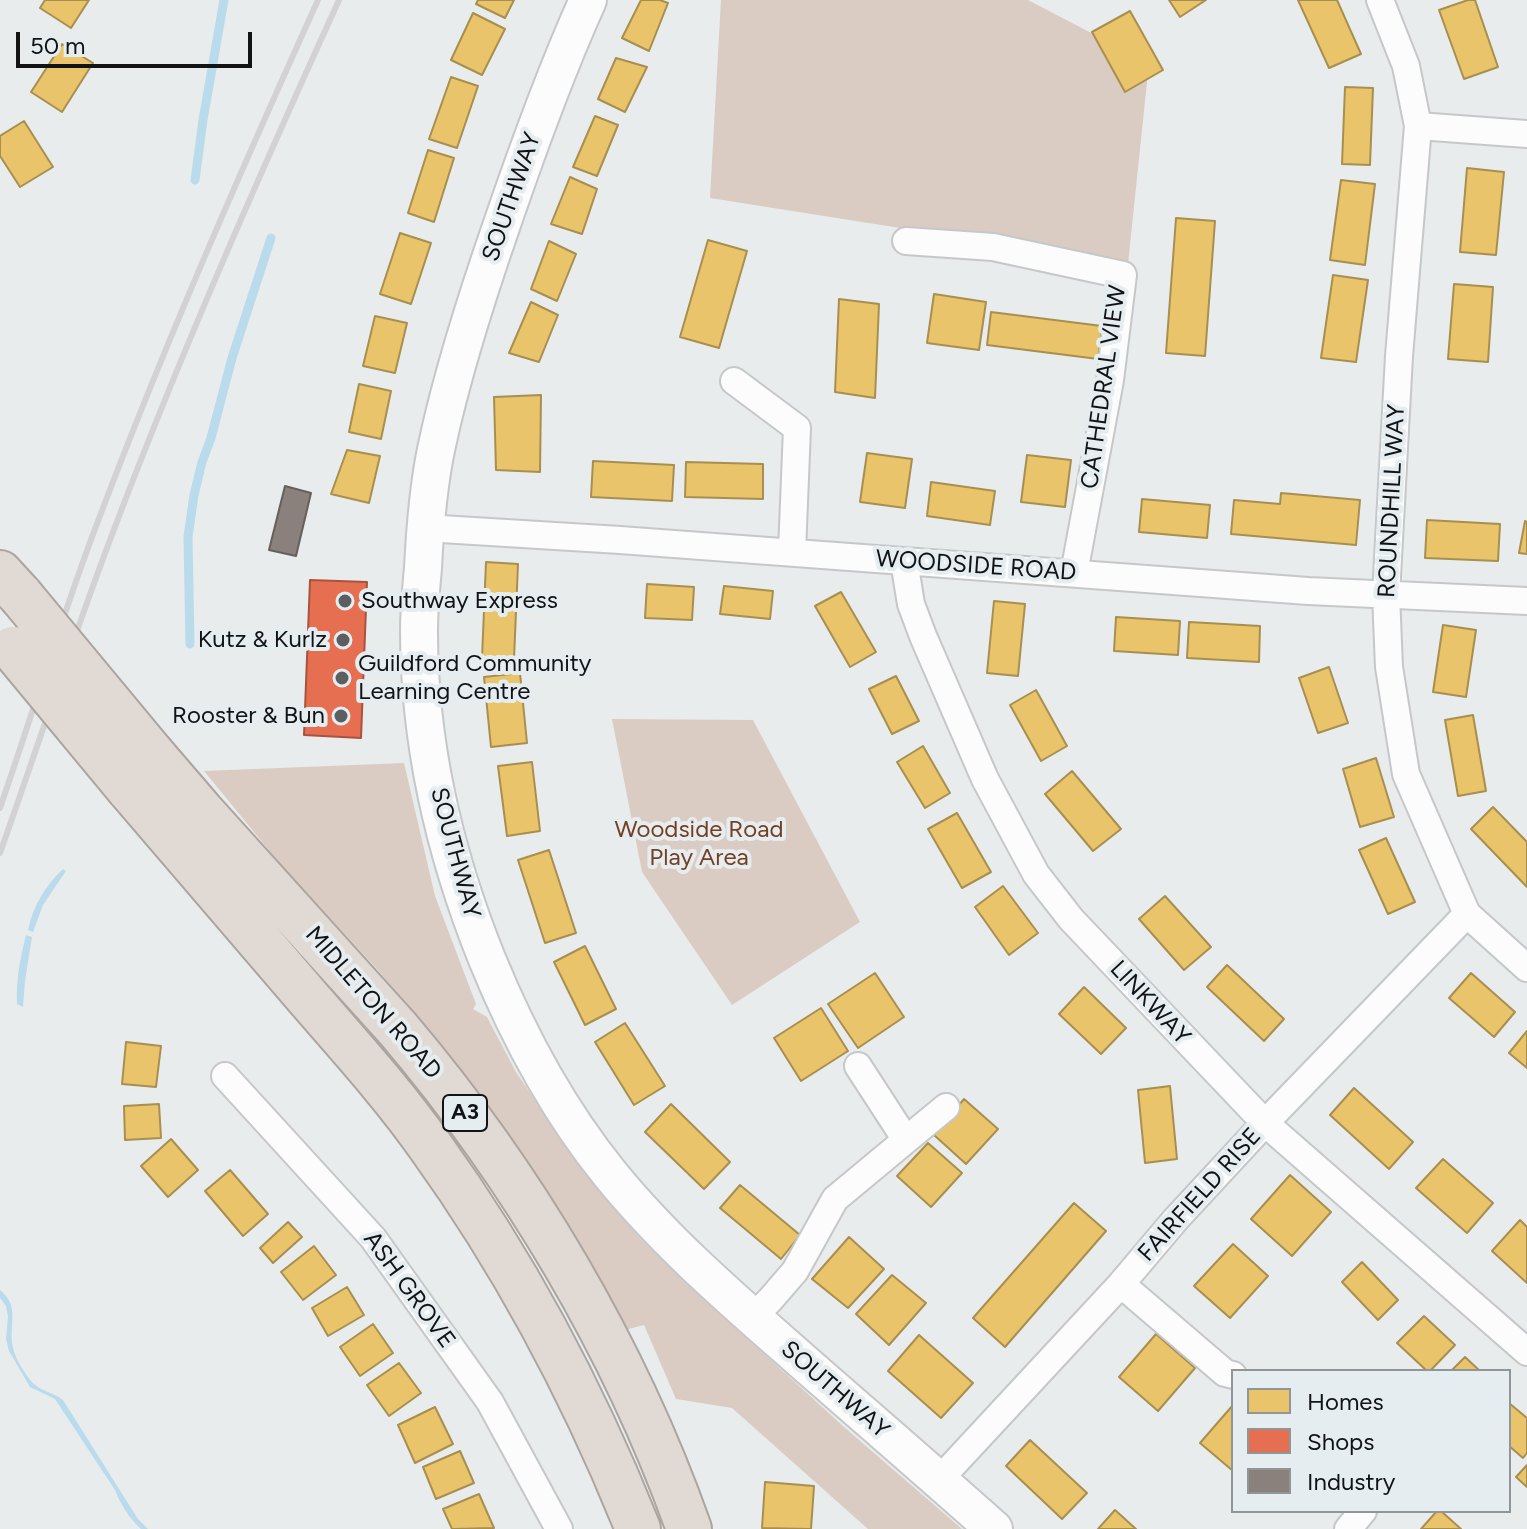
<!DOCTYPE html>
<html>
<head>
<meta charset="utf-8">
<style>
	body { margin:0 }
	#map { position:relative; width:1527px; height:1529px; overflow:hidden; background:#e8eced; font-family:Figtree,sans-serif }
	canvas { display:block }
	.legend { position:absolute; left:1231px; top:1369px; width:280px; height:144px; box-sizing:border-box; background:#e5edf0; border:2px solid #909698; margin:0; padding:10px 14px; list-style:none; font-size:24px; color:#111315 }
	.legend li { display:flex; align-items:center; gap:16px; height:40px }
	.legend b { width:40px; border:2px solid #909698 }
	.scale { position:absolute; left:16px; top:32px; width:236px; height:36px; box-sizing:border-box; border:4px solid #111315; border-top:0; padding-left:10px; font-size:24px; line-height:28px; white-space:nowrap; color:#111315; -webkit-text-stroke:6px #e5edf0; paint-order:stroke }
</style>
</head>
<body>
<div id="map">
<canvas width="1527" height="1529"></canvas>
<ul class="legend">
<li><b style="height:22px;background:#e9c46a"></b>Homes</li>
<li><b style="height:22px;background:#e76f51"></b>Shops</li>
<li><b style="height:22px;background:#8a817c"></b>Industry</li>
</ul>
<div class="scale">50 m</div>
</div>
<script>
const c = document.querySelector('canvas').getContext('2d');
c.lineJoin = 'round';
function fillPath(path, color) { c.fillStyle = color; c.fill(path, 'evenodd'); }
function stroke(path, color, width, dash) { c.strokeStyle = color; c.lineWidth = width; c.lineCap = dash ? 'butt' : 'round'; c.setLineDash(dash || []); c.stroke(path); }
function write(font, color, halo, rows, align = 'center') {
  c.font = font + ' Figtree,sans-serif'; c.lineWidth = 8; c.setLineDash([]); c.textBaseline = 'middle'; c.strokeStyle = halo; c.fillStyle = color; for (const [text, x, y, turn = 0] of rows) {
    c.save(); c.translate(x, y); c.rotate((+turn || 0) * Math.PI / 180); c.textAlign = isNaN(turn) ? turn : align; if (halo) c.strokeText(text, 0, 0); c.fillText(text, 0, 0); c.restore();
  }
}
fillPath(new Path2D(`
	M721,0H1028L1149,63L1128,264L710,198Z
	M612,719L753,720L860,922L732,1005L642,872Z
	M404,763L435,896L476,1004L473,1009L487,1017L516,1072L570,1152L638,1236L665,1263L844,1427L962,1529H868L732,1408L676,1399L644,1325L625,1330L545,1190L499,1120L448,1053L375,967L281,865L204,771Z`), '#dbccc3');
fillPath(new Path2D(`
	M63,869L66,871L43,905L33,932L28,930C33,906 45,886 63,869Z
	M26,935L32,937L25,981L23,1007L17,1004C16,981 20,958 26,935Z
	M0,1290C21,1307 8,1325 13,1348C16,1360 24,1372 31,1381C39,1391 53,1392 63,1400L138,1519L148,1529H141C130,1519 120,1504 115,1490L55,1399L30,1387L9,1351L6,1339L8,1316L6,1306L0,1298Z`), '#badbec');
const homes = new Path2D(`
	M45,0H89L71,28L40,8Z
	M478,0H514L505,18L476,4Z
	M641,0H660L668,3L649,51L622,38Z
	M1169,0H1206L1180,17Z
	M1298,0H1337L1361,54L1329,68Z
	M1468,0H1475L1498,67L1464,79L1439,10Z
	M1130,11L1163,70L1125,92L1092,32Z
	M473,13L505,29L482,75L451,60Z
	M62,44L93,63L62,112L31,92Z
	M616,58L647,67L625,112L598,99Z
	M451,77L478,86L457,148L429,139Z
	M1345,87L1373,88L1370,165L1342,164Z
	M595,116L618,125L597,176L573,167Z
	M24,121L53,167L20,187L0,156V136Z
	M428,150L454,158L434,222L408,213Z
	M1467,168L1504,172L1496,255L1460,252Z
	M570,177L597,189L582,234L551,224Z
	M1341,180L1375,184L1365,265L1330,260Z
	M1176,218L1215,221L1205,356L1166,353Z
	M400,233L431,243L411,304L380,294Z
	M708,240L747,251L719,348L680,337Z
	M549,241L576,254L557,301L531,289Z
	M1333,275L1368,280L1356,362L1321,358Z
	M1454,284L1493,287L1488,362L1448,359Z
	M934,294L986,302L979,350L927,343Z
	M839,299L879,304L875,398L835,392Z
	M531,302L558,315L539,362L509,353Z
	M991,312L1102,326L1098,359L987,345Z
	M375,316L407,323L395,373L363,366Z
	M359,384L391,391L381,439L349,432Z
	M541,395L540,472L496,470L494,397Z
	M347,450L380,456L369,503L331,494Z
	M867,453L912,459L905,508L860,502Z
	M1027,455L1071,460L1065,507L1021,502Z
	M593,461L674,465L672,501L591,497Z
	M686,462L763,464V499L685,497Z
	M931,482L995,491L990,525L927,516Z
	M1281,493L1360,500L1356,545L1231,534L1234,500L1280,504Z
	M1142,499L1210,505L1207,538L1139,532Z
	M1427,520L1500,524L1498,561L1425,558Z
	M1525,521L1527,522V554L1519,553Z
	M486,562L518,564L514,659L482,658Z
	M647,584L694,587L692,620L645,618Z
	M724,586L773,591L770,619L720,614Z
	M841,592L876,652L850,667L815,606Z
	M994,601L1025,604L1018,676L987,673Z
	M1116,617L1180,621L1178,655L1114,651Z
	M1189,622L1260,626L1259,662L1187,658Z
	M1443,625L1476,630L1466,697L1433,692Z
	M1329,667L1348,723L1318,733L1299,678Z
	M520,673L527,743L491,747L484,677Z
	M896,676L919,721L892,734L869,689Z
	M1036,690L1067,746L1041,761L1010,705Z
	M1473,715L1486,791L1458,796L1445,720Z
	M923,746L950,793L925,808L897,762Z
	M1376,758L1394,817L1360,827L1343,769Z
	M532,762L540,831L507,836L498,766Z
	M1072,771L1121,829L1093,851L1045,794Z
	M1493,807L1527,842V887L1471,829Z
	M957,813L991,872L962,888L928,829Z
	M1386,838L1415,902L1388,914L1359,850Z
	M549,850L576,933L545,943L518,860Z
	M1003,886L1038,933L1009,955L975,907Z
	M1165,896L1211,947L1184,970L1139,919Z
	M585,946L616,1009L585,1025L554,962Z
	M1227,965L1284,1019L1264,1041L1207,987Z
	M875,973L904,1017L858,1048L828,1004Z
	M1471,973L1515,1012L1494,1037L1449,998Z
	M1084,987L1126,1028L1101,1054L1059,1014Z
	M821,1008L848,1051L801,1081L774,1038Z
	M625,1023L665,1086L634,1105L595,1042Z
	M1527,1031V1068L1509,1053Z
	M126,1042L161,1046L156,1087L122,1084Z
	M1170,1086L1177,1159L1145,1163L1138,1090Z
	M1354,1088L1413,1142L1389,1169L1330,1115Z
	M964,1099L998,1129L966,1164L934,1135Z
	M159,1104L161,1138L125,1140L124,1106Z
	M671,1104L730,1162L704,1189L645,1132Z
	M171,1139L198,1170L168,1197L141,1166Z
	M928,1143L962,1173L931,1207L897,1176Z
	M1443,1159L1493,1203L1467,1233L1416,1188Z
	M230,1170L268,1214L243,1236L205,1191Z
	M1290,1175L1331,1212L1292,1256L1251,1219Z
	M740,1185L800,1235L781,1259L720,1208Z
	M1074,1203L1106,1231L1005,1347L973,1318Z
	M1520,1220L1527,1227V1283L1492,1251Z
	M288,1222L302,1237L273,1263L260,1248Z
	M849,1237L884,1269L848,1308L812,1279Z
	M1233,1244L1268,1276L1230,1318L1194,1286Z
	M314,1246L336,1275L303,1300L281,1272Z
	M1362,1262L1398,1300L1378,1320L1342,1282Z
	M892,1275L926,1303L889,1345L856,1314Z
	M347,1287L364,1315L328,1336L312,1308Z
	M1424,1316L1455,1345L1430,1371H1427L1397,1343Z
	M373,1324L393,1353L360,1376L340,1347Z
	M1156,1334L1195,1368L1158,1411L1119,1377Z
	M919,1335L973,1383L941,1418L888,1371Z
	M1465,1357L1480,1371H1451Z
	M399,1363L421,1393L389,1416L367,1385Z
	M1509,1403L1527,1418V1453L1523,1458L1509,1446Z
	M1233,1405V1471L1200,1443Z
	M435,1407L453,1444L415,1463L398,1425Z
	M1030,1440L1087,1493L1062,1519L1006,1466Z
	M460,1451L474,1483L436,1499L423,1467Z
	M1527,1465V1487L1516,1477Z
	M765,1482L814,1486L811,1529L762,1528Z
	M479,1494L494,1528L452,1529L443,1509Z
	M1115,1510L1136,1529H1098Z
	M1437,1511H1441L1461,1529H1421Z`);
fillPath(homes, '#e9c46a');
stroke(homes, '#a88f50', 2);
const shops = new Path2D(`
	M310,580L367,582L361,738L304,735Z`);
fillPath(shops, '#e76f51');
stroke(shops, '#a7533f', 2);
const industry = new Path2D(`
	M285,486L311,493L296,556L269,550Z`);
fillPath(industry, '#8a817c');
stroke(industry, '#66605d', 2);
stroke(new Path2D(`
	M195,180L203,120L224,0
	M190,644L188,537L194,495L202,462L211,438L232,358L271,238`), '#badbec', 9);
const street = new Path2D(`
	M1380,0L1406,66L1418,126L1399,356L1386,595L1389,667L1406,774L1467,914L1527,968
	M1418,126L1527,134
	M906,241L993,247L1123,275L1110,380L1074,573
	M734,381L797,428L792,552
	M425,528L620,540L1308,591L1527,601
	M904,561L911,604L923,636L985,779L1036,874L1071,919L1265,1123L1527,1352
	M225,1076L373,1238L490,1402L559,1529
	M906,1140L946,1107
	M1121,1284L1225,1373L1233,1375
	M752,1318L770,1300L795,1271L835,1199L906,1140L858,1066
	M939,1480L1121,1284L1176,1219L1265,1123L1467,914
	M1348,1529L1363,1511`);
const secondary = new Path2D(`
	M588,0C555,73 528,148 502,224C477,296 453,370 437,445C428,486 425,527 423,568C421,589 419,610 419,631C419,743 445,855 487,959C518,1035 558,1110 610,1174C666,1243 734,1301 801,1360C865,1416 930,1472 994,1529`);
const highway = new Path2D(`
	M0,573L21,596
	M153,755L202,812L398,1029C522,1175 625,1348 689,1529
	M129,789C187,857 245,925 303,992C346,1042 392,1092 430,1146C515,1264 584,1394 638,1529`);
stroke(street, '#c5c7c9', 30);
stroke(secondary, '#c5c7c9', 40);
stroke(highway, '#aca49f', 48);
stroke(street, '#fcfcfc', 26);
stroke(secondary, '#fcfcfc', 36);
stroke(highway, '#e1d9d4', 44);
stroke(new Path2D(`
	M0,808C31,718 59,626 92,537C160,355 238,177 318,0
	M0,853C37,749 71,643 110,540C179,357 258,178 339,0`), '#d2d2d3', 6);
const highwayBridge = new Path2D(`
	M21,596L153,755
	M13,649L129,789`);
stroke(highwayBridge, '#aca49f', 48, []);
stroke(highwayBridge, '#e1d9d4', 44);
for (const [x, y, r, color] of [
	[345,601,8,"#5c5f61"],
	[343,640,8,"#5c5f61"],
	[342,678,8,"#5c5f61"],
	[341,716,8,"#5c5f61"]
]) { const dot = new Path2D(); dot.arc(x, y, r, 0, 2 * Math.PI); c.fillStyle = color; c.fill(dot); stroke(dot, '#e5edf0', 3); }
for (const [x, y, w] of [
	[465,1113,44]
]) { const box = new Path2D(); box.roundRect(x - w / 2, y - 18, w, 36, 6); c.fillStyle = '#e5edf0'; c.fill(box); stroke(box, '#111315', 2); }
write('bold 22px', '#111315', null, [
	["A3",465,1113]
]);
write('24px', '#111315', '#e5edf0', [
	["SOUTHWAY",512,197,-71],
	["CATHEDRAL VIEW",1104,387,-82],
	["ROUNDHILL WAY",1392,501,-87],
	["WOODSIDE ROAD",976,566,4],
	["SOUTHWAY",455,853,75],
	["MIDLETON ROAD",373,1003,49],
	["LINKWAY",1150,1003,47],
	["FAIRFIELD RISE",1200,1195,-48],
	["ASH GROVE",409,1290,54],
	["SOUTHWAY",835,1390,41]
]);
write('24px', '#111315', '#e5edf0', [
	["Southway Express",361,601],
	["Kutz & Kurlz",327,640,"right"],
	["Guildford Community",358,664],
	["Learning Centre",358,692],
	["Rooster & Bun",325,716,"right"]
], 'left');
write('24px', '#763f21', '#e5edf0', [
	["Woodside Road",699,830],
	["Play Area",699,858]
]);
</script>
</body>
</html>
